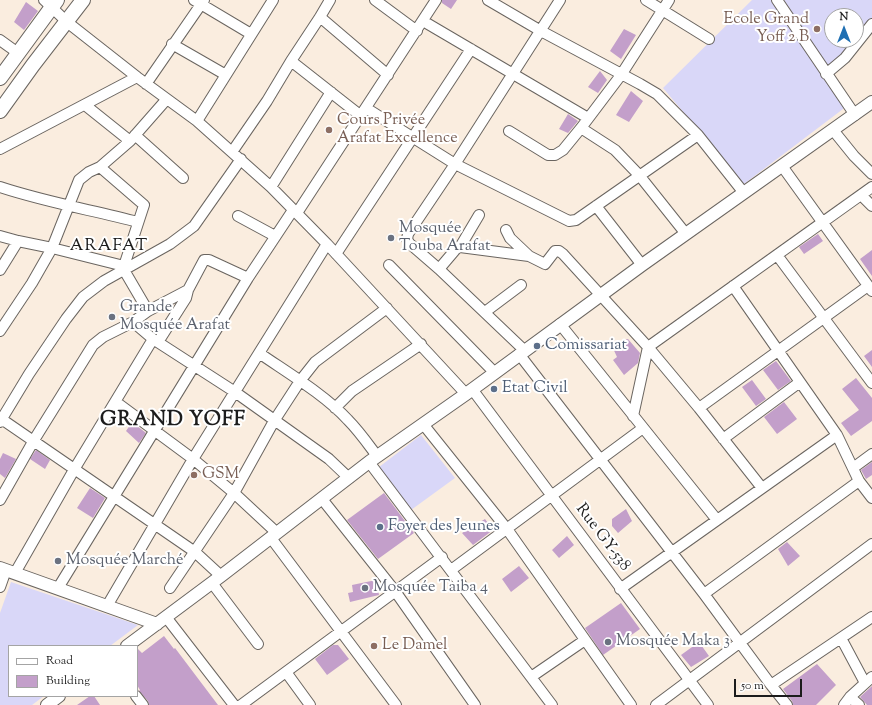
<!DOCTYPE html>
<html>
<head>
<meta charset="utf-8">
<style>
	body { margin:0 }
	#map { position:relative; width:872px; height:705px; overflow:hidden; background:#faeddf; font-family:"Sorts Mill Goudy",serif }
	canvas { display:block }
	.legend { position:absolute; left:8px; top:645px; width:130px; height:52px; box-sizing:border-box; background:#fff; border:1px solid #a4a4a4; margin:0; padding:5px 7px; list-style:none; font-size:12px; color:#1c1c1c }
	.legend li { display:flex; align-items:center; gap:8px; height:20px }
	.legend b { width:20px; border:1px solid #a4a4a4 }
	.north { position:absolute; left:824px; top:8px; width:40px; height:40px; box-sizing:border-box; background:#fff; border:1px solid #a4a4a4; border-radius:50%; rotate:0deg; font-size:11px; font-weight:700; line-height:16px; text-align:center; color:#1c1c1c }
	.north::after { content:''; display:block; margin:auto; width:14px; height:18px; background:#1f6fb2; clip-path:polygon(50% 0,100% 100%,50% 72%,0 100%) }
	.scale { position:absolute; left:734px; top:679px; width:68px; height:18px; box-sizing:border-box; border:2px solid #1c1c1c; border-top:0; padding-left:5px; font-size:12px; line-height:14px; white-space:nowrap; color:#1c1c1c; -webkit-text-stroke:3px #fff; paint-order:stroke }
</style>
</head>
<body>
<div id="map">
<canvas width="872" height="705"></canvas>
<ul class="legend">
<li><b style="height:5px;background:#fff"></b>Road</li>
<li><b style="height:11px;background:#c39fca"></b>Building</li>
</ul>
<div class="north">N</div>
<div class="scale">50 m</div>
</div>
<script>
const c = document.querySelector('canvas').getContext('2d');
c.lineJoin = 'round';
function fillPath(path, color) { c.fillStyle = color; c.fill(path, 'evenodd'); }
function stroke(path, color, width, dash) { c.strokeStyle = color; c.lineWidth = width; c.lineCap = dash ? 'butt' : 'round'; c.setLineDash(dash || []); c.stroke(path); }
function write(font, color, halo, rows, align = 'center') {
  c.font = font + ' "Sorts Mill Goudy",serif'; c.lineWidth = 4; c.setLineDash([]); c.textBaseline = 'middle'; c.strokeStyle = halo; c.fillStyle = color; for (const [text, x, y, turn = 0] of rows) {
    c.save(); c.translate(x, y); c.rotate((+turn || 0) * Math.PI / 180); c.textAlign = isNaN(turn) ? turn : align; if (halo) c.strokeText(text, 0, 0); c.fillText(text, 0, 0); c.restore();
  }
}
fillPath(new Path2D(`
	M752,0H772L847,106L744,184L663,88Z
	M784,0H872V18L856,39V16H832V40H855L839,61L827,67Z
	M421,435L455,478L411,510L379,467Z
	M11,582L138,625L110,646H9V696H44L32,705H0V613Z`), '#d9d7f8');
fillPath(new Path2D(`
	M442,0H457L451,9L442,3Z
	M26,2L38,11L24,30L14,22Z
	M624,29L636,35L621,59L610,51Z
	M600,71L607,80L598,93L588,87Z
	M631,91L643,101L629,122L616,115Z
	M568,114L578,121L568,133L559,129Z
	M818,234L823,241L804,254L799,247Z
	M872,250V276L860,259Z
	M628,339L640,353L638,363L624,375L613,360L617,357L611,344Z
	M872,350V367L864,356Z
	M776,361L791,381L778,390L763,370Z
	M856,378L872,398V421L851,436L841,423L859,410L842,389Z
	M752,380L766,399L756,406L742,387Z
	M784,402L797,419L777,434L764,417Z
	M132,422L146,433L139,443L126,431Z
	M36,450L50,460L45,469L30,459Z
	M3,453L16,459L5,478L0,474V459Z
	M872,462V475L866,479L861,470Z
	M90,488L105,498L93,518L77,508Z
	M384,493L414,533L378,559L347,520Z
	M626,509L632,521L618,533L612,526V519Z
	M485,519L493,530L473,545L462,533Z
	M567,536L574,545L559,558L552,550Z
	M787,542L800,556L788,566L778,549Z
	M519,566L529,578L511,592L502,579Z
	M376,580L379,595L350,602L348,593L353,592L352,585Z
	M621,603L640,629L603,655L585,628Z
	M164,636L174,649L175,648L218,705H149L148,701L139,691L140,690L137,685V648L142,653Z
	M699,642L709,656L691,667L681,655Z
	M333,645H338L349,659L327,675L315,659Z
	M817,664L836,685L816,705H793L792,701L783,689Z
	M872,686V705H867L860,697Z
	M90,696H94L100,705H77Z`), '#c39fca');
const minor = new Path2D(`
	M44,0L67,22L137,77L197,121L271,187L327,244L466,394
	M194,0L251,34
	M375,0L417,31
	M488,0L541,31L640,84L657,94L698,135L744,193
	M646,0L709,39
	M777,0L855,115
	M320,17L388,75
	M423,21L588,118
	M0,40L18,53
	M172,44L226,75
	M291,61L361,116
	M826,74L845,58L872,24
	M146,84L204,0
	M85,105L130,141
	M366,108L455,164L569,221L576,220L698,135
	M197,121L273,0
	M581,128L615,150L639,175L686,234
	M833,130L854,156L872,174
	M509,131L548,155H555L563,150L581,128L621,75L669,0
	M135,135L183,178
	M0,149L137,77
	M232,152L267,101L291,61L320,17L330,0
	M782,166L872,291
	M100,167L144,205L124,266V270L148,311
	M0,187C45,202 92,210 138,222
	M271,187L331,92
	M861,195L872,206
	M596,206L642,265
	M297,213L436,0
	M238,216L275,236
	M506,230L510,238L529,256
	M0,236L18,241L52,248L124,266
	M460,247L479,215
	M336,254L471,49
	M777,255L872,383
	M389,265L494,372
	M439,269L456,249L460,247L529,256L545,264L555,251H559L563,254L648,347L699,408L762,488
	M0,270L18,241
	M733,286L837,435L859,481L872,498
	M485,312L521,285
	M133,322L153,339L235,392L329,459L349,478
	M560,324L717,520
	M0,331L32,283L52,248L79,180L89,172L100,167L130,141L166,100
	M158,342L186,298L188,290
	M524,350L439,269L409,243L407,239L408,234L455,164L560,0
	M259,353C288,373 325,395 348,420C359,431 368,444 377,456
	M519,354L704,594L771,685L872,617
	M472,389L708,705
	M116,402L193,459L234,493L277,533
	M335,408L352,391L421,344
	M699,408L868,286
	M633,416L648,347L872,187
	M0,418L195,552L221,576
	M0,422L29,374L66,319L83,297L104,281L170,244L194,226L241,159
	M423,424L507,529L631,705
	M723,439L800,382
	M369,462L552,705
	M853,468L872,454
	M322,499L395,591L475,705
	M0,500L34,440L93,345L103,337L133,322L148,311L188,290L204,260H209L248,278
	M271,538L396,705
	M451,570L643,428
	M15,573L75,468L153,339
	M212,583L258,644
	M0,587L6,570
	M58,588L248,278L293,210
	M170,588L234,493L274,421L300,381L315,362L387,308
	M620,589L837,435
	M704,594L859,481
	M107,606L193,459L327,244
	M166,617L234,705
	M841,638L865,683
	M286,672L310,705
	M531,677L585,640
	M771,685L787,705
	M136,696L143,705
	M850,697L859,705
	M241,705L442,557
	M656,705L872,544
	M844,705L850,697L872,677`);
const tertiary = new Path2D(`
	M0,568L157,624
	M127,646L221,576L369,462L466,394L642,265L872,102
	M47,705L59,696`);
const secondary = new Path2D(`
	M0,78L57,0
	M0,111L33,65L83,0`);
stroke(minor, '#6a6560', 12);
stroke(tertiary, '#6a6560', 14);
stroke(secondary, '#6a6560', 16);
stroke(minor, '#fff', 10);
stroke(tertiary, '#fff', 12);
stroke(secondary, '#fff', 14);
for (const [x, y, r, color] of [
	[817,29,4,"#8d6e63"],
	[329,130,4,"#8d6e63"],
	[391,238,4,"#6b7280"],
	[112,317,4,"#6b7280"],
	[537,346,4,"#5c6f8a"],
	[494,389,4,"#5c6f8a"],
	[194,475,4,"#8d6e63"],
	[380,527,4,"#5c6f8a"],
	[58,561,4,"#6b7280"],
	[365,588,4,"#6b7280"],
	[608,642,4,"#6b7280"],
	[374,646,4,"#8d6e63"]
]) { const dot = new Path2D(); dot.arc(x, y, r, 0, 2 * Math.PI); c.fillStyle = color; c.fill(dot); stroke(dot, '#fff', 1.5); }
write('16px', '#785e54', '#fff', [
	["Ecole Grand",809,20,"right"],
	["Yoff 2 B",809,38,"right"],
	["Cours Privée",337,121],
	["Arafat Excellence",337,139],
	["GSM",202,475],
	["Le Damel",382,646]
], 'left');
write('16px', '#5b616d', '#fff', [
	["Mosquée",399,229],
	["Touba Arafat",399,247],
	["Grande",120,308],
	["Mosquée Arafat",120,326],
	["Mosquée Marché",66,561],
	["Mosquée Taiba 4",373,588],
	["Mosquée Maka 3",616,642]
], 'left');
write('16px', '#4e5e75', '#fff', [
	["Comissariat",545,346],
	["Etat Civil",502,389],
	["Foyer des Jeunes",388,527]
], 'left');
write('16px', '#1c1c1c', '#fff', [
	["Rue GY-538",602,538,53]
]);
c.letterSpacing = '1px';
write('17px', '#1c1c1c', '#fff', [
	["ARAFAT",109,247]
]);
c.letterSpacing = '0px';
c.letterSpacing = '1px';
write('bold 20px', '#1c1c1c', '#fff', [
	["GRAND YOFF",173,422]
]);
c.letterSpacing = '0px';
</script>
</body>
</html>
